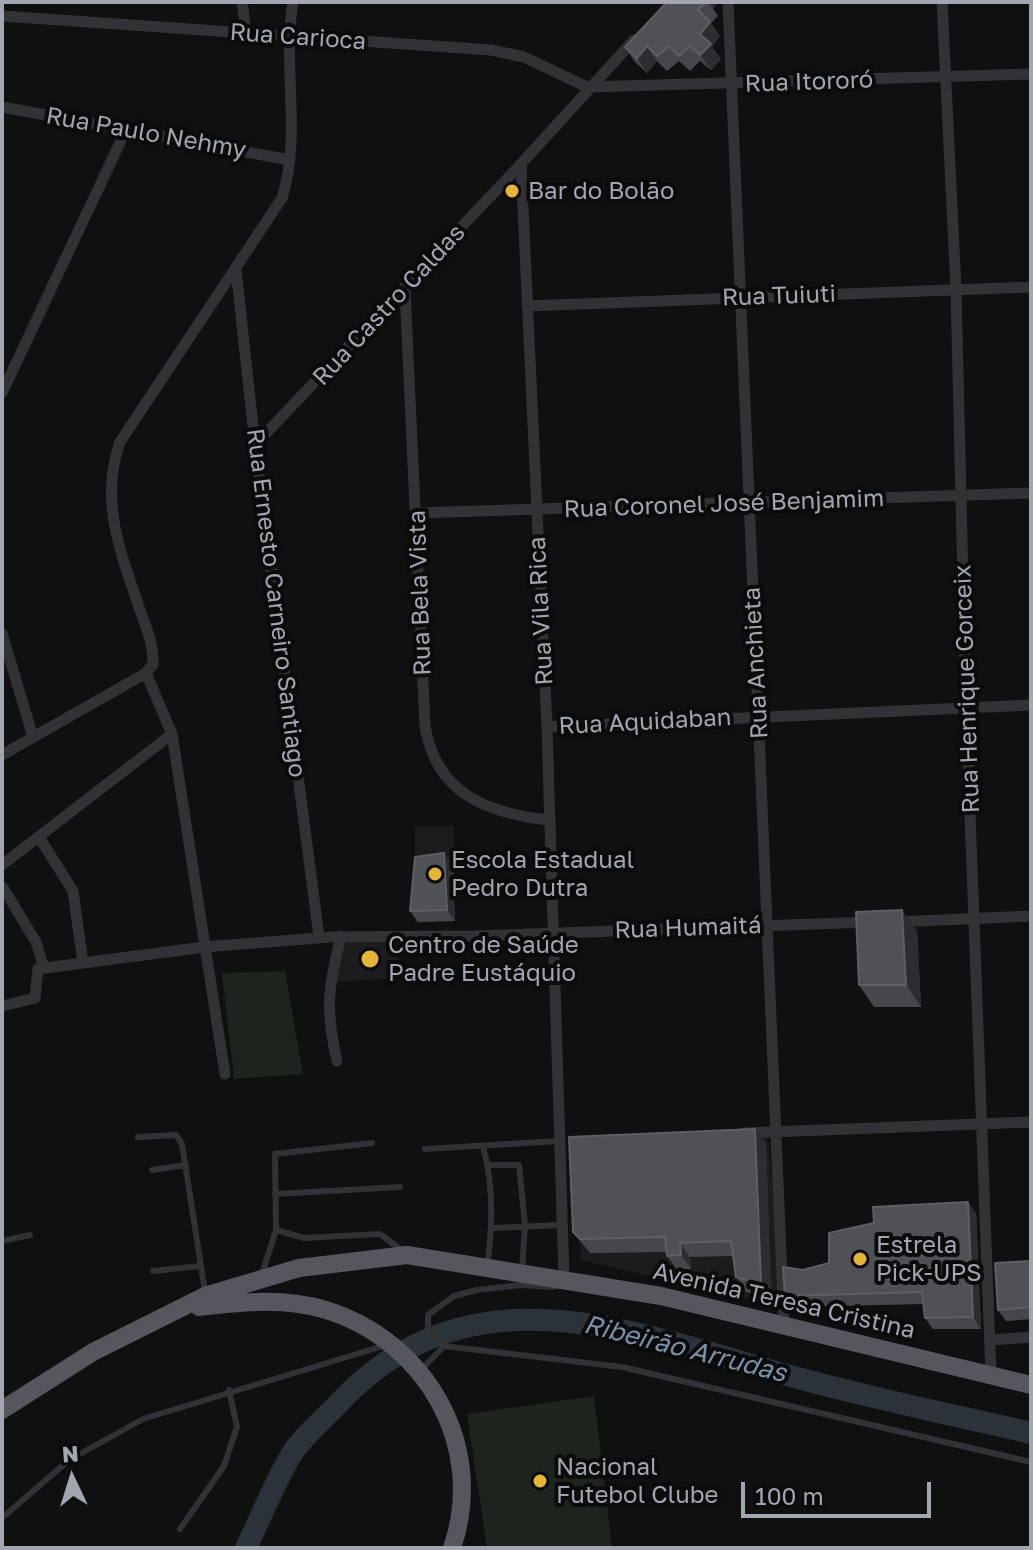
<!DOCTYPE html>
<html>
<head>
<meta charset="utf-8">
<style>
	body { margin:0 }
	#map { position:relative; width:1033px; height:1550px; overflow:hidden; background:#101011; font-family:"Golos Text",sans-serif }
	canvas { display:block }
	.frame { position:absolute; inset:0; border:4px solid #a2a6b1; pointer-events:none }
	.north { position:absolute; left:32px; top:1438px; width:80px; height:80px; -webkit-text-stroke:6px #0b0b0c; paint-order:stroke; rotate:356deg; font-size:22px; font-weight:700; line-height:32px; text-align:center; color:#a2a6b1 }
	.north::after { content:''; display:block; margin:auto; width:28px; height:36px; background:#a2a6b1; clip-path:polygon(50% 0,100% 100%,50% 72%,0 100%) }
	.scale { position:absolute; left:741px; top:1482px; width:190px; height:36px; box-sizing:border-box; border:4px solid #a2a6b1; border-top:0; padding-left:10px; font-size:24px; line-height:28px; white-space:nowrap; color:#a2a6b1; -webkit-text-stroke:6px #0b0b0c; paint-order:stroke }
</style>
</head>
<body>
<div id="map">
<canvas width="1033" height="1550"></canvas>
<div class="frame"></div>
<div class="north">N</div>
<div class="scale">100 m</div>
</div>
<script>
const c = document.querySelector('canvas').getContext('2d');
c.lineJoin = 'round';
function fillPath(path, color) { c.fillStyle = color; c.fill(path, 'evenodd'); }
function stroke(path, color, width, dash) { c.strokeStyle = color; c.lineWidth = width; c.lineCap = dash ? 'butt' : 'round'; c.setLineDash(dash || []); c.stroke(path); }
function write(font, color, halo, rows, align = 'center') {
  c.font = font + ' "Golos Text",sans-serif'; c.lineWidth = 8; c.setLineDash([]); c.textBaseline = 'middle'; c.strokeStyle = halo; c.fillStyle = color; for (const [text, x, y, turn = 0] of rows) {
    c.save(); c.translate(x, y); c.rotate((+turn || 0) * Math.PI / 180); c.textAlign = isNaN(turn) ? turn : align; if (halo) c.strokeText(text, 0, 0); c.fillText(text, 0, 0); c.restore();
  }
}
fillPath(new Path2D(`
	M415,826H454L455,921L415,923Z
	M399,939V978L335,982L344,941Z
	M768,1136L783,1307L581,1260L575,1144Z`), '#1c1c1e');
fillPath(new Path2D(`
	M285,971L303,1074L234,1079L222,973Z
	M594,1396L612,1548H487L467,1414Z`), '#1d241e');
stroke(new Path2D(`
	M246,1548C261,1517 274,1484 291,1455C302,1437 322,1421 336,1406C466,1264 627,1330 783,1374C865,1397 949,1414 1031,1433`), '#2b3239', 22);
stroke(new Path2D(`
	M138,1137L176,1135L182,1144L205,1292
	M483,1147C494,1186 493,1226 487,1266
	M425,1149L559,1141
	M488,1165H519L525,1225L522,1271
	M152,1170L186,1165
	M275,1194L400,1187
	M493,1228L562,1225
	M276,1230L304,1238L380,1234L404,1252
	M2,1241L30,1235
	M153,1271L200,1266
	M262,1274L276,1230L275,1154L372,1143
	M444,1346L428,1328V1315L454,1296L477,1290L521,1285L554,1287
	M421,1370L444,1346L622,1367L1031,1462
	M2,1518L69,1460L143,1419L383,1346
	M180,1529L224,1466L237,1427L229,1390`), '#313236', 6);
stroke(new Path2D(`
	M242,2L246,33
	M728,2L784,1324
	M942,2L956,289L966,707L991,1376
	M2,16L491,50L524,57L587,87L1031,74
	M2,107L290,160
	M236,269L255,445L319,937
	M405,289L425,726C436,793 486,813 548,820
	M527,306L1031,287
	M2,393L126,130
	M255,445L521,164
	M417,513L1031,493
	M2,633L33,737
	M146,673L172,734L225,1074
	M547,727L1031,705
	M2,755L146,673L153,664C154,645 146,627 140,610C121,553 99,502 120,442L282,198C302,136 282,66 293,2
	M39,837L73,891L83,963
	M2,865L172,734
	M2,886L36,942L44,968
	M896,922L1031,916
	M2,1006L35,998L38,969L204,947L331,937L475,936L871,922
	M337,1061C325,1009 328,988 341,936
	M744,1133L1031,1122
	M564,1279L547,727L521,164L634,40
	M992,1340L1031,1337`), '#313236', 11);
stroke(new Path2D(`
	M199,1307C242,1302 284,1297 326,1310C426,1341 487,1446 452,1548
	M2,1410L93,1352L205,1296L299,1268L407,1255L661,1296L1031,1385`), '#56575e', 18);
fillPath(new Path2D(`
	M667,2H718L713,9L718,16L711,23L720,36L712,47L721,59L711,70L700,61L690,71L679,61L667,71L657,61L647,73L635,62L625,47Z
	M452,864L455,921L418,922L410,911Z
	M917,931L921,1007H874L859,985Z
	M766,1143L771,1298L746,1292L736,1277L733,1256L690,1257L691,1269L677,1270L667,1256L666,1252L590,1253L573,1232Z
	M976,1213L981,1329H933L925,1318L924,1304L793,1307L785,1296L803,1270L829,1263Z
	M1031,1261V1319L1006,1321L998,1310Z`), '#46474c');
fillPath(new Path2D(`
	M708,2H718L713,9Z
	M710,22L720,36L712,47L721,59L711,70L700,55V34Z
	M647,46L657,61L647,73L637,58Z
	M444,853L452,864L455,921L447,910Z
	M902,910L917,931L921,1007L906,985Z
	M755,1129L766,1143L771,1298L761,1284Z
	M968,1202L976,1213L981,1329L973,1317Z
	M680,1243L690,1257L691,1269L681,1255Z`), '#2c2d30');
const building = new Path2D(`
	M667,2H706L698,10L710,22L700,34L711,44L700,55L690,46L679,56L669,46L657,56L647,46L637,58L625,47Z
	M444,853L447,910L410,911L415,857Z
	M902,910L906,985H859L856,912Z
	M755,1129L761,1284L736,1277L731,1241L680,1243L681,1255L667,1256L665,1237L580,1239L573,1232L569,1137Z
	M968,1202L973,1317L925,1318L922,1292L785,1296L783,1267L803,1270L829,1263V1233L874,1223L873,1207Z
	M1031,1261V1304L1029,1307L998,1310L995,1263Z`);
fillPath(building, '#505157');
stroke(building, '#5d5f65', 2);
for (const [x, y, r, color] of [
	[512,191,8,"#e4b536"],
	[435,874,8,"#e4b536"],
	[370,959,10,"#e4b536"],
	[860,1259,8,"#e4b536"],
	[540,1481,8,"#e4b536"]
]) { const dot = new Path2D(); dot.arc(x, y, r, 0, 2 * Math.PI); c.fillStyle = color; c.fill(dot); stroke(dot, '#0b0b0c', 3); }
write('24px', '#a2a6b1', '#0b0b0c', [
	["Rua Carioca",298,37,4],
	["Rua Itororó",809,82,-2],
	["Rua Paulo Nehmy",146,133,10],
	["Rua Tuiuti",779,296,-2],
	["Rua Castro Caldas",389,305,-47],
	["Rua Coronel José Benjamim",724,504,-2],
	["Rua Bela Vista",420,593,-92],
	["Rua Ernesto Carneiro Santiago",276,603,83],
	["Rua Vila Rica",541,611,-93],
	["Rua Anchieta",756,663,-93],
	["Rua Henrique Gorceix",967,689,-92],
	["Rua Aquidaban",645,722,-3],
	["Rua Humaitá",688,928,-2],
	["Avenida Teresa Cristina",784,1301,13]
]);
write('24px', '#a2a6b1', '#0b0b0c', [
	["Bar do Bolão",528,191],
	["Escola Estadual",451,860],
	["Pedro Dutra",451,888],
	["Centro de Saúde",388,945],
	["Padre Eustáquio",388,973],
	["Estrela",876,1245],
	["Pick-UPS",876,1273],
	["Nacional",556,1467],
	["Futebol Clube",556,1495]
], 'left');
write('italic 26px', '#7b91ab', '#0b0b0c', [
	["Ribeirão Arrudas",685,1349,14]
]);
</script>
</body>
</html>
